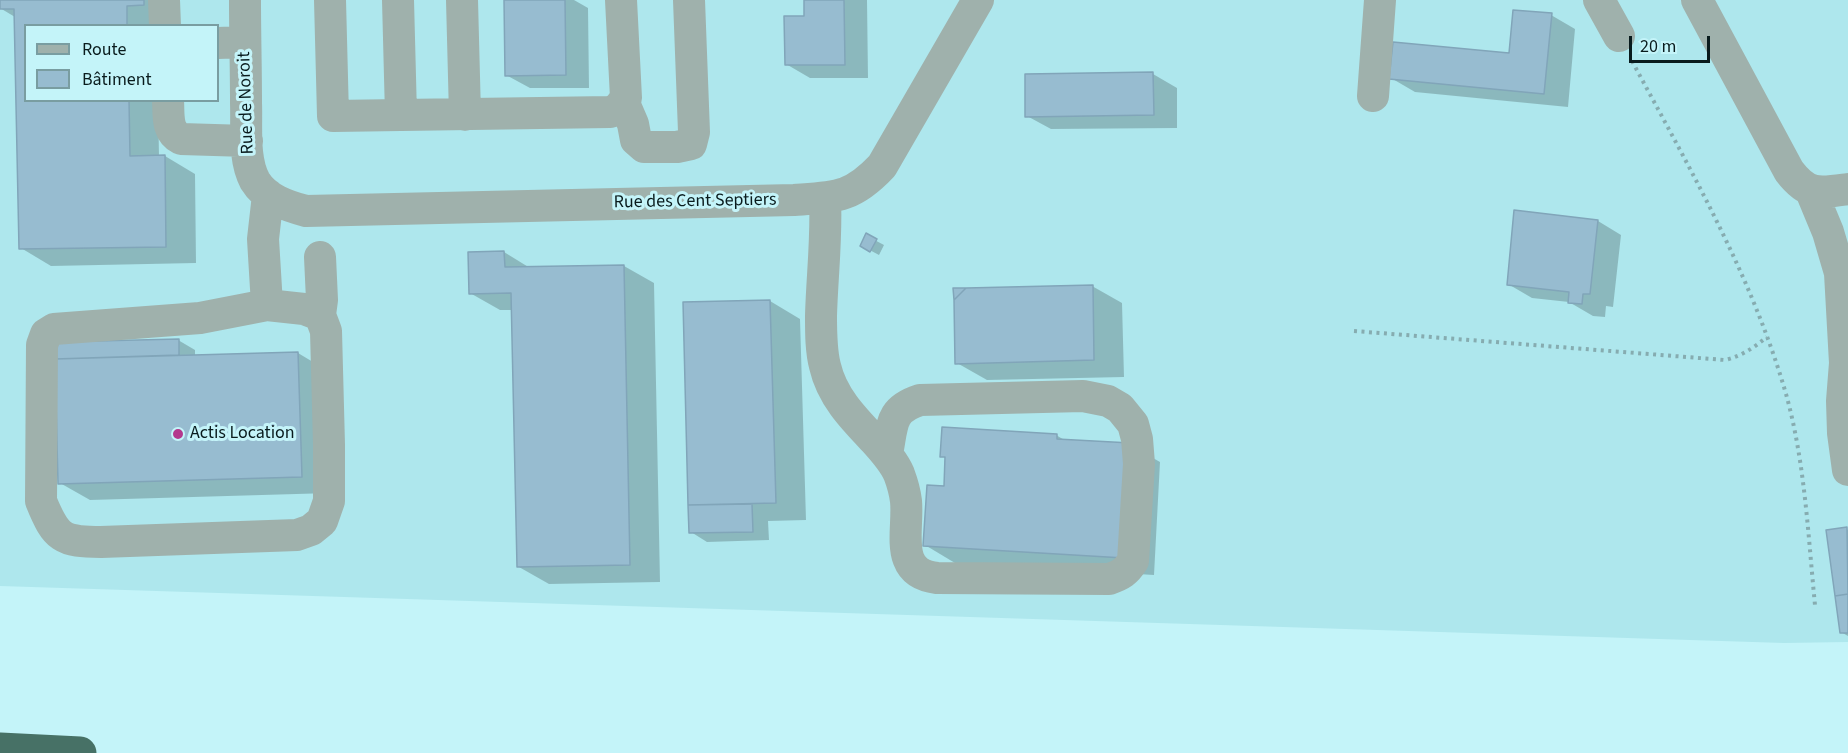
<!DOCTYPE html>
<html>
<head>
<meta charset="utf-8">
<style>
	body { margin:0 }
	#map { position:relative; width:1848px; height:753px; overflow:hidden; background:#c4f4f9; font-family:"Source Sans 3",sans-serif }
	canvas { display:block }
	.legend { position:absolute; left:24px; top:24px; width:195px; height:78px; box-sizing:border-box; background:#c4f4f9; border:2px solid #799da1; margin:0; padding:8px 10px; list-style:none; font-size:18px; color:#091b1d }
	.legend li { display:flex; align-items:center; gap:12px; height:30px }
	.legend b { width:30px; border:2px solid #799da1 }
	.scale { position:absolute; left:1629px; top:36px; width:81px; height:27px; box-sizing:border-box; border:3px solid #091b1d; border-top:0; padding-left:8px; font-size:18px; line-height:21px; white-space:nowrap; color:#091b1d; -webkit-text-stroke:4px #c4f4f9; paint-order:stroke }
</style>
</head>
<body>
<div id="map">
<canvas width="1848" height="753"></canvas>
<ul class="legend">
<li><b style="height:8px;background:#9fb1ac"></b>Route</li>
<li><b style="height:16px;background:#97bcd0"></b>Bâtiment</li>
</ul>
<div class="scale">20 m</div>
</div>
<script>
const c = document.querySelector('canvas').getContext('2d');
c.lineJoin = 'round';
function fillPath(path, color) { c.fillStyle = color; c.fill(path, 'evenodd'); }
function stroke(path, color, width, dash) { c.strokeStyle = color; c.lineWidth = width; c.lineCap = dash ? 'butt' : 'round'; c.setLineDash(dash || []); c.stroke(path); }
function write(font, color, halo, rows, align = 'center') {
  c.font = font + ' "Source Sans 3",sans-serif'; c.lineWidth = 6; c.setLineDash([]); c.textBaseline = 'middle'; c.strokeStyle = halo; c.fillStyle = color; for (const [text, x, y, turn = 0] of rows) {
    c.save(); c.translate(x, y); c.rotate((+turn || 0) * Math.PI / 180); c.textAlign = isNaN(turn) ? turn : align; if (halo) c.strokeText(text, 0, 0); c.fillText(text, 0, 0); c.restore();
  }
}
fillPath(new Path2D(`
	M0,0H1848V642L1784,643L0,586ZM26,26H218V100H26Z`), '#aee7ed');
fillPath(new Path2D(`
	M0,0H174L156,26H26V100H158L159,157L165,156L195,174L196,263L51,266L21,248L15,17L0,8Z
	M505,0H574L588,8L589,88H530L506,75Z
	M805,0H867L868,78H810L786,64L805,18Z
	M1551,15L1575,29L1568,107L1415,92L1391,78L1510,55Z
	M1153,74L1177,88V128L1051,129L1027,116Z
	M1598,221L1621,235L1613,307L1606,306L1605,317L1593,316L1569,302L1532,298L1508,284Z
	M867,236L884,245L879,255L862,246Z
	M504,252L530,268L624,266L654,283L660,582L549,584L519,567L513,310H500L470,293Z
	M1092,286L1122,303L1124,377L987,380L957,363Z
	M770,301L800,319L806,520L768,521L769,540L707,542L691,532L684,304Z
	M178,340L195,350V356L298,353L328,371L331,493L90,500L60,483L55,343Z
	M1056,435L1066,441L1130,445L1160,462L1154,575L955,563L925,545L945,488L947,459L942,456Z
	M1846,529L1848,530V636L1841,632Z`), '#0003');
const building = new Path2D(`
	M0,0H144V5L127,6V26H26V100H129L130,156L165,155L166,247L19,249L14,9H0Z
	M504,0H565L566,75L505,76Z
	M804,0H844L845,65H785L784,16H804Z
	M1513,10L1552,13L1544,94L1389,79L1393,42L1509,53Z
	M1153,72L1154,115L1025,117V74Z
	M1514,210L1598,220L1590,294H1583L1582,304L1568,303L1569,292L1507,285Z
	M866,233L877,239L870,252L860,246Z
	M504,251L505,267L624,265L630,565L517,567L511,293L469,294L468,252Z
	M1093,285L1094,360L955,364L954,300L966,288Z
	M953,288H966L954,300Z
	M770,300L776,503L688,505L683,302Z
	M179,339V355L55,359L54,342Z
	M298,352L302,477L58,484L55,359Z
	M942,427L1057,434V439L1131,443L1124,558L923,546L927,485L944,486L945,457H940Z
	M752,504L753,532L689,533L688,505Z
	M1847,527L1848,594L1835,596L1826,530Z
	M1848,594V633H1840L1835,596Z`);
fillPath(building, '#97bcd0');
stroke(building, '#81a5b9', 1.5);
stroke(new Path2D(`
	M1632,61C1690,169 1752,276 1786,394C1805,462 1808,535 1815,605
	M1354,331L1725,360C1742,356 1753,348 1767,337`), '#86acb0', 4, [3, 4.5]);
stroke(new Path2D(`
	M164,0L165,26
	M245,0C245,34 246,68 246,103C247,127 243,159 255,181C266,199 287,206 306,211L794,200C836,197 852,198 882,166L978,0
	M330,0L333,116L401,115
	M398,0L401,115L610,112L618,109L626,98L621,0
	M462,0L465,115
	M1599,0L1619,36
	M1697,0L1789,171C1808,196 1819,193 1848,189
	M218,43L245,42
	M1373,96L1380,0
	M168,100C169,115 166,131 181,139L247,141
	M624,103L633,124L636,140L644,147H677L691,144L694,132L689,0
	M1811,191L1828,232L1840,273L1845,363L1842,401L1843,433L1848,470
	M825,198C827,237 822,277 821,316C821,333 821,351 825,366C832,397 854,419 875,441C884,451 894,462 899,474C902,482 905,493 906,501C909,531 893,573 937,578L1109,579C1121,575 1126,572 1133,561L1139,464L1137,439L1133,424L1120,408L1108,401L1083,396L920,400C889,410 893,425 887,454
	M267,305L304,309L320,315L326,331L329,445V501L322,521L311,530L297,535L101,542C62,542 56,538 41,501L42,345L46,334L54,329L200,318Z
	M267,305L263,239L268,195
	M320,315L322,300L320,257`), '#9fb1ac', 32);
stroke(new Path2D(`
	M0,749L80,753`), '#477166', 33);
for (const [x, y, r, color] of [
	[178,434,6,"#b3398d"]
]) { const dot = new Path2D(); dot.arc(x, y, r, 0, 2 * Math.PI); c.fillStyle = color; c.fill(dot); stroke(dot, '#c4f4f9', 2); }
write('18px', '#091b1d', '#c4f4f9', [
	["Rue de Noroit",247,103,-92],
	["Rue des Cent Septiers",695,202,-1]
]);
write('18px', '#091b1d', '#c4f4f9', [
	["Actis Location",190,434]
], 'left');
</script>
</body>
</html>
